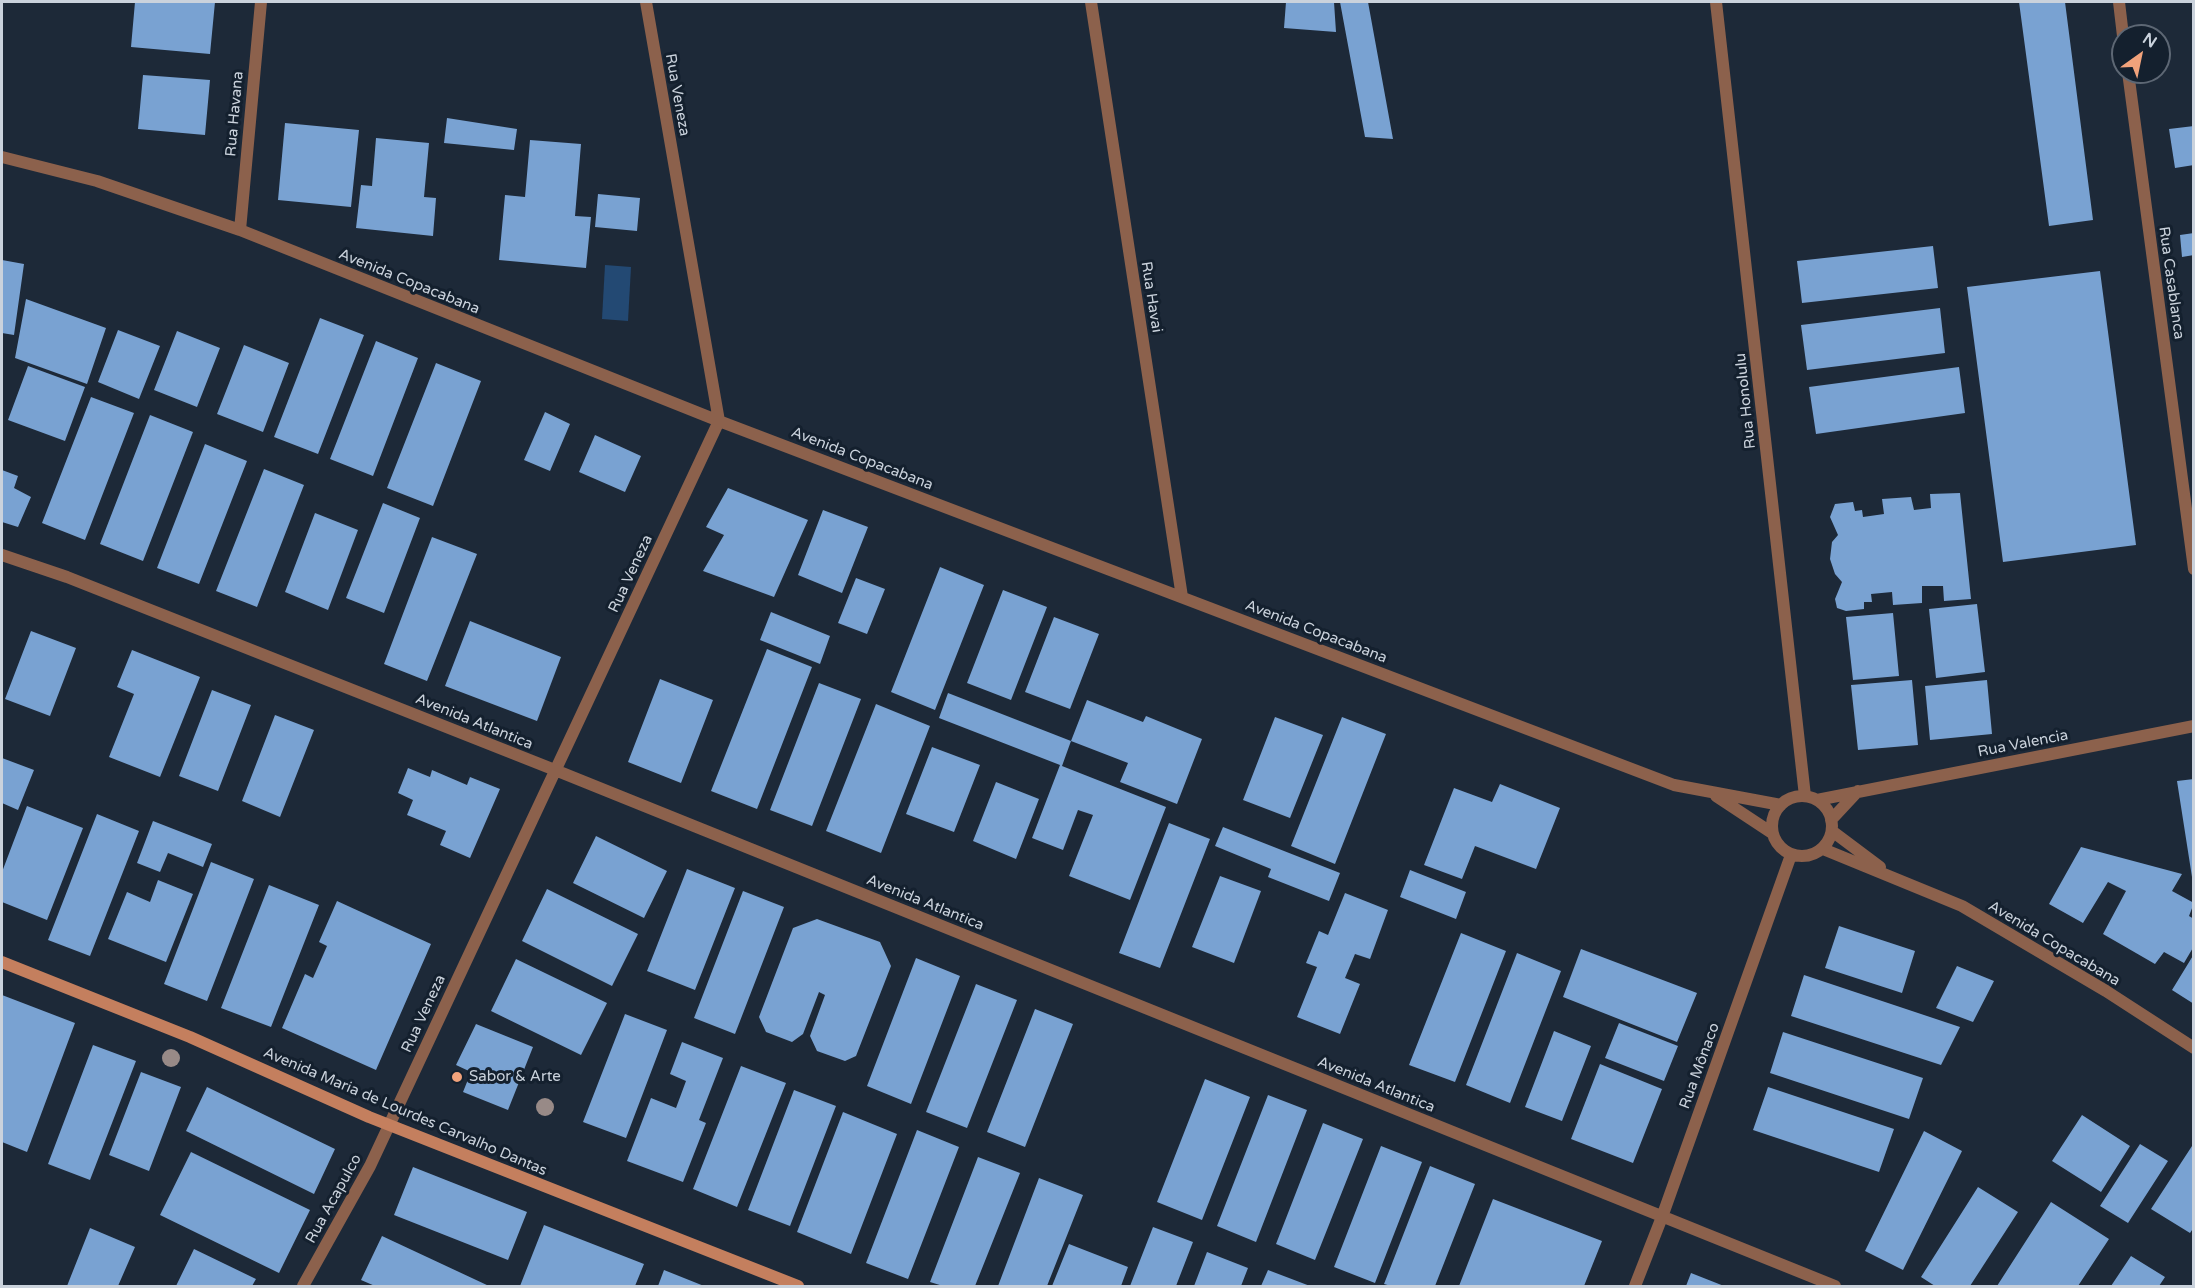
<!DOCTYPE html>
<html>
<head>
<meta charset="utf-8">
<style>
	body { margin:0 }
	#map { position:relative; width:2195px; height:1288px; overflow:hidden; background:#1d2938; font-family:"Varela Round",sans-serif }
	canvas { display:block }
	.frame { position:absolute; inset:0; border:3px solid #cad2dc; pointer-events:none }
	.north { position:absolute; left:2111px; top:24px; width:60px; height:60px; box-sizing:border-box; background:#14202e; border:2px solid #5d6774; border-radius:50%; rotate:33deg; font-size:16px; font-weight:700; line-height:24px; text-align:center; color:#cad2dc }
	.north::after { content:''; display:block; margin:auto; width:21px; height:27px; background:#f1a27b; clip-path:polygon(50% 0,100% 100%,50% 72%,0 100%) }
</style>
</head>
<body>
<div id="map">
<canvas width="2195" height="1288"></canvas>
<div class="frame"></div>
<div class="north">N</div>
</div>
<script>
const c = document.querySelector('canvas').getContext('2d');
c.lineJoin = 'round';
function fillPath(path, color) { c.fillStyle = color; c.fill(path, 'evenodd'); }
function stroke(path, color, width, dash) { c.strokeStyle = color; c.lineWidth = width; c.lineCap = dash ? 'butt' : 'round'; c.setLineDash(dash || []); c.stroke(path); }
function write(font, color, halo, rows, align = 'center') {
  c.font = font + ' "Varela Round",sans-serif'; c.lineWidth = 6; c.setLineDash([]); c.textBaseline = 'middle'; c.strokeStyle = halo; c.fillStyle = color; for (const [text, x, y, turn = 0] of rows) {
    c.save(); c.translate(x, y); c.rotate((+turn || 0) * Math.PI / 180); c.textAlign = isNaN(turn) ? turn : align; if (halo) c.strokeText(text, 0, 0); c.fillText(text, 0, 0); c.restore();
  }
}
fillPath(new Path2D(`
	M605,265L631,267L628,321L602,319Z`), '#234973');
fillPath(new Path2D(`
	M135,2H215L210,54L131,47Z
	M1286,2H1334L1336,32L1284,28Z
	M1340,2H1368L1393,139L1365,137Z
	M2019,2H2065L2093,220L2049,226Z
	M143,75L210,80L205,135L138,129Z
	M447,118L517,129L514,150L444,143Z
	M285,123L359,130L351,207L278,200Z
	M2194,126V165L2175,168L2169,129Z
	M376,138L429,143L424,197L436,198L433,236L356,228L361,185L372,186Z
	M530,140L581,144L575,216L591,217L586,268L499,260L505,195L525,197Z
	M598,194L640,198L637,231L595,227Z
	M2194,233V255L2182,257L2180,235Z
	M1933,246L1938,288L1802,303L1797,261Z
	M2,260L24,264L14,335L2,333Z
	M2100,271L2136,545L2003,562L1967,287Z
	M26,299L106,328L87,384L15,358Z
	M1940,308L1945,353L1807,370L1801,325Z
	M320,318L364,335L318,454L274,437Z
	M118,330L160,346L139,399L98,382Z
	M177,331L220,348L197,407L154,390Z
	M376,341L418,358L373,476L330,459Z
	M244,345L289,363L263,432L217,414Z
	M436,363L481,381L433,506L387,488Z
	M28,366L85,387L65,441L8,420Z
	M1959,367L1965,413L1816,434L1809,387Z
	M91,397L134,413L85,540L42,523Z
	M545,412L570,424L550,471L524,460Z
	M150,415L193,432L143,561L100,544Z
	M595,435L641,456L625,492L579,472Z
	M205,444L247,461L199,584L157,568Z
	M264,469L304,485L257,607L216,591Z
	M2,470L18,476L14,488L31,497L18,527L2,522Z
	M728,488L808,520L774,597L703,571L724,535L706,527Z
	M1960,493L1971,599L1944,601L1943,586H1922V603L1893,605L1892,592L1871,594L1872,602H1864V609L1846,611L1837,608L1835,599L1842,582L1835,574L1830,559L1832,542L1838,535L1830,517L1835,504L1853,502L1855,511L1862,510L1863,517L1884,514L1882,499L1911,497L1914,510L1931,508L1930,494Z
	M383,503L420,518L384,613L346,598Z
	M823,510L868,527L842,593L798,575Z
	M315,513L358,530L328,610L285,592Z
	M432,537L477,554L427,681L384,664Z
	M940,567L984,585L935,710L891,692Z
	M856,578L885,589L867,634L838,623Z
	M1003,590L1047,607L1011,700L967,683Z
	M1977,604L1985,672L1936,678L1929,609Z
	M771,612L830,636L820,664L760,640Z
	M1893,613L1899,676L1853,680L1846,617Z
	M1054,617L1099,634L1070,709L1025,692Z
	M470,621L561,657L537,721L445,686Z
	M31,631L76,648L50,716L5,699Z
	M767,649L812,667L757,809L711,791Z
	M132,650L200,677L160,777L109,757L134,694L117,687Z
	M660,679L713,700L681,783L628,762Z
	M1912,680L1918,745L1858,750L1851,685Z
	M1987,680L1992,734L1930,740L1925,686Z
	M819,683L861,699L812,826L770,810Z
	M212,690L251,705L218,791L179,776Z
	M948,693L1071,741L1062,766L1166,807L1130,900L1069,876L1093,815L1078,810L1063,850L1032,838L1060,765L939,718Z
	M1087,700L1143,722L1146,716L1202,739L1177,804L1120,782L1128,763L1071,741Z
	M876,704L930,726L881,853L826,831Z
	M275,715L314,730L280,817L242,801Z
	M1275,717L1323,735L1290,818L1243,800Z
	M1342,717L1386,734L1335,864L1291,846Z
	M932,747L980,765L954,832L906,814Z
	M2,758L34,770L18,810L2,803Z
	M408,768L430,777L432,770L467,785L470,777L500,789L470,858L440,845L446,831L407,815L413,800L398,793Z
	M2194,779V877H2192L2177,781Z
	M996,782L1039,799L1016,859L973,841Z
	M1500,784L1560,808L1536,869L1475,846L1462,879L1424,865L1454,788L1492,802Z
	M27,806L83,828L47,920L2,902V872Z
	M97,814L139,831L90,956L48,940Z
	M153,821L212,844L203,867L168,853L160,872L137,863Z
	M1169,823L1210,839L1160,968L1119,953Z
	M1223,827L1340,873L1329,901L1268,877L1271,869L1215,846Z
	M596,836L667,871L644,918L573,883Z
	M2081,847L2182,874L2172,891L2194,903L2189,916L2194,919V946L2184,963L2164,952L2155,964L2103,934L2126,891L2108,882L2083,923L2049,904Z
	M211,862L254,879L207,1001L164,984Z
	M687,869L735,888L695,990L647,971Z
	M1410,870L1466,892L1456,919L1400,897Z
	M1220,876L1261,891L1234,963L1192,947Z
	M158,880L193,894L166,962L108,939L127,892L150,902Z
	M269,885L319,905L271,1027L221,1008Z
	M547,889L638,934L612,986L522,941Z
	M743,891L784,907L735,1034L694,1018Z
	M1345,893L1388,910L1370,959L1355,954L1345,978L1360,984L1340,1034L1297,1017L1317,967L1306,963L1319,931L1328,935Z
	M337,901L431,944L376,1070L282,1028L305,974L313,978L327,946L319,942Z
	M817,919L880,942L891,966L856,1056L845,1061L817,1051L810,1036L825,995L819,992L803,1034L792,1042L766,1032L759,1017L793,928Z
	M1839,926L1915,951L1902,993L1825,968Z
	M1461,933L1506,951L1455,1082L1409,1065Z
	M1581,949L1697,993L1677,1042L1563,997Z
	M1517,953L1561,971L1510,1103L1466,1085Z
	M2194,954V1004L2172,990Z
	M916,958L960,976L911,1104L867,1086Z
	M516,959L607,1003L581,1055L491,1011Z
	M1957,966L1994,981L1973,1022L1936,1008Z
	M1804,975L1960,1027L1941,1065L1791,1016Z
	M976,984L1017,1000L967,1128L926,1112Z
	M2,995L75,1023L27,1152L2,1142Z
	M1035,1009L1073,1024L1025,1147L987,1132Z
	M625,1014L667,1030L626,1138L583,1122Z
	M1619,1023L1678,1046L1664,1081L1605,1058Z
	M476,1024L533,1047L508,1110L463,1092L471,1072L456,1065Z
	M1554,1031L1591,1046L1562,1121L1525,1107Z
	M1783,1032L1923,1078L1909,1119L1770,1073Z
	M682,1042L723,1058L699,1120L706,1123L683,1182L627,1161L651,1098L676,1108L686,1081L670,1074Z
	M93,1045L136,1061L90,1180L48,1164Z
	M1600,1064L1662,1089L1633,1163L1571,1139Z
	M741,1066L786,1083L737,1207L693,1189Z
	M141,1072L181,1087L149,1171L109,1155Z
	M1205,1079L1250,1097L1202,1220L1157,1202Z
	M207,1087L335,1149L314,1194L186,1131Z
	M1768,1087L1894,1129L1879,1172L1753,1130Z
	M794,1090L836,1106L790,1226L748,1210Z
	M1268,1095L1307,1110L1256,1242L1217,1226Z
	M843,1112L897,1134L851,1254L797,1232Z
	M2082,1115L2130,1146L2101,1192L2052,1161Z
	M1323,1123L1363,1139L1315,1260L1276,1244Z
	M917,1130L959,1147L908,1279L866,1263Z
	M1924,1131L1962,1151L1903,1270L1865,1251Z
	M2140,1144L2168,1161L2128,1223L2100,1206Z
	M1381,1146L1422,1162L1375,1283L1334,1267Z
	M2192,1146L2194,1147V1227L2190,1233L2151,1209Z
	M191,1152L310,1210L279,1273L160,1215Z
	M978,1157L1020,1173L975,1286H943L930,1282Z
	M1430,1166L1475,1184L1435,1286H1391L1384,1284Z
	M413,1167L527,1212L508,1260L394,1215Z
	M1039,1178L1083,1195L1047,1286H998Z
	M1978,1187L2018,1212L1970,1286H1935L1921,1277Z
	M1493,1199L1602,1241L1584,1286H1459Z
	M2051,1202L2109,1239L2078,1286H1997Z
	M544,1225L644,1264L635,1286H520Z
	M1153,1227L1193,1242L1176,1286H1130Z
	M90,1228L135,1247L118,1286H67Z
	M382,1236L489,1286H375L361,1280Z
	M1069,1244L1128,1267L1121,1286H1052Z
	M194,1249L256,1279L252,1286H176Z
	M1207,1252L1248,1268L1241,1286H1194Z
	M2131,1256L2165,1277L2159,1286H2111Z
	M664,1270L704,1286H658Z
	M1268,1270L1310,1286H1261Z
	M1691,1273L1724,1286H1686Z`), '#79a2d2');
stroke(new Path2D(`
	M1091,2L1182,597
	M1716,2L1805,796
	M2119,2L2123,36
	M2128,72L2194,569
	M2,157L97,181L240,230L719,421L1674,785L1781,805
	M240,230L261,2
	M2,555L67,577L555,770L1835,1286
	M1716,796L1772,833
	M1772 826a30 30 0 1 1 60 0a30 30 0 1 1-60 0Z
	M1817,800L2194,726
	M1831,820L1858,791
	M1832,831L1880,867
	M1823,849L1962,906L2106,991L2194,1048
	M303,1286L370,1166L719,421L646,2
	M1635,1286L1662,1217L1791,855`), '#8c614c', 12);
stroke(new Path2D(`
	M2,962L190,1037L369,1117L798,1286`), '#c47f5e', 12);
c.fillStyle = '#988a87';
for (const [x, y] of [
	[171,1058],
	[545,1107]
]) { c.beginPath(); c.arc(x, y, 9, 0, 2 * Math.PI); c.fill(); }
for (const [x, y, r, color] of [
	[457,1077,6,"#f1a27b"]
]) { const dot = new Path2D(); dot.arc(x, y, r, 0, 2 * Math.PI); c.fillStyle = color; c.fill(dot); stroke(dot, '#14202e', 2); }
write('15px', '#cad2dc', '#14202e', [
	["Rua Veneza",677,95,80],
	["Rua Havana",235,114,-85],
	["Avenida Copacabana",409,282,22],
	["Rua Casablanca",2171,283,82],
	["Rua Havai",1151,297,81],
	["Rua Honolulu",1746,401,-96],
	["Avenida Copacabana",862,459,21],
	["Rua Veneza",631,574,-65],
	["Avenida Copacabana",1316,632,21],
	["Avenida Atlantica",474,722,22],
	["Rua Valencia",2023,744,-11],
	["Avenida Atlantica",925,903,22],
	["Avenida Copacabana",2054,944,31],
	["Rua Veneza",424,1014,-65],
	["Rua Mônaco",1700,1066,-70],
	["Avenida Atlantica",1376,1085,22],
	["Avenida Maria de Lourdes Carvalho Dantas",405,1112,23],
	["Rua Acapulco",334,1199,-61]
]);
write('15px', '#cad2dc', '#14202e', [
	["Sabor & Arte",469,1077]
], 'left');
</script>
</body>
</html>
